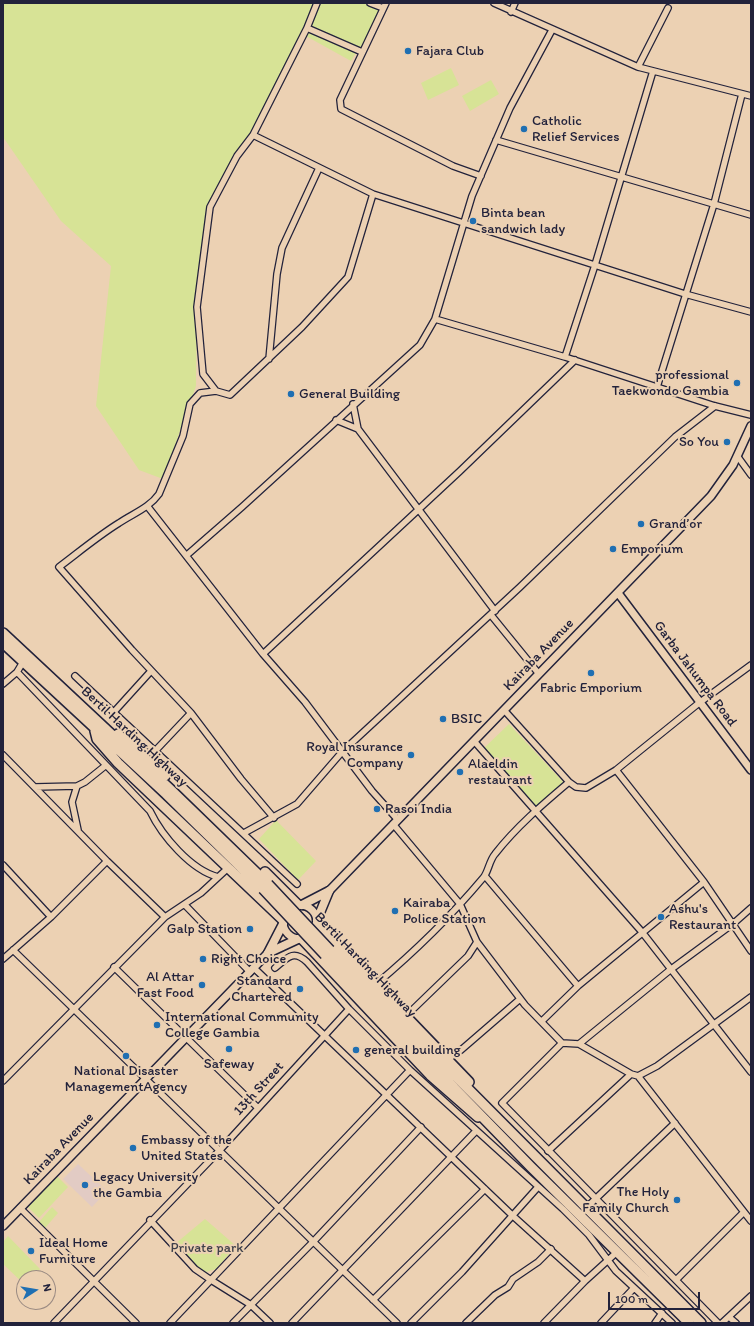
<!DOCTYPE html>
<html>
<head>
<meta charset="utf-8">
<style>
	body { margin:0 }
	#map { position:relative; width:754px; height:1326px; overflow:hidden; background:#ecd1b3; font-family:Itim,sans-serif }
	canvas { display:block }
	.frame { position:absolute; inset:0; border:4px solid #22223b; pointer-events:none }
	.north { position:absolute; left:16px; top:1270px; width:40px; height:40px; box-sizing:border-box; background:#ecd1b3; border:1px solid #9b8b83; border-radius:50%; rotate:78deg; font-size:11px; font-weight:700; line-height:16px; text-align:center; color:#22223b }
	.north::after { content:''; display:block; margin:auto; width:14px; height:18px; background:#1f6fb2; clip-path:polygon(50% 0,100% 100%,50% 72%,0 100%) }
	.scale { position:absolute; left:608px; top:1292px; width:92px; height:18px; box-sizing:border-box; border:2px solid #22223b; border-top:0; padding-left:5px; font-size:12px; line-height:14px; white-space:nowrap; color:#22223b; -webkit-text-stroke:3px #ecd1b3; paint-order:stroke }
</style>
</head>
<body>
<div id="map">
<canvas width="754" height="1326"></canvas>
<div class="frame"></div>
<div class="north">N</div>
<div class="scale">100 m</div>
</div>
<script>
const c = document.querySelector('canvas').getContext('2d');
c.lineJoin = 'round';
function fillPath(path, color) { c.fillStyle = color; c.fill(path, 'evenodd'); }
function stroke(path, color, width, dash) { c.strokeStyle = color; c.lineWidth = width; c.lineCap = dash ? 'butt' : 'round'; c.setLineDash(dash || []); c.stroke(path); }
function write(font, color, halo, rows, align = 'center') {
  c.font = font + ' Itim,sans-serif'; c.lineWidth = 4; c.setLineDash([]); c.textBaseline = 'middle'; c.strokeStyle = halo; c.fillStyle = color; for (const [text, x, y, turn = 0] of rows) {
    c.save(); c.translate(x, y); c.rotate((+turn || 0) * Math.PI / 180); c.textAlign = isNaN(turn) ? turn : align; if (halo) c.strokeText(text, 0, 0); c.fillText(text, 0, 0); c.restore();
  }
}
fillPath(new Path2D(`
	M78,1164L107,1191L92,1207L63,1179Z`), '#e2cbc4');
fillPath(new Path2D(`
	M3,3H386L362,52L357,51L351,61L304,35L210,207L197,307L196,386L163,479L139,470L96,406L111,266L61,221L3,137Z
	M451,68L459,85L428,100L421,83Z
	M491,80L499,94L470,111L462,96Z
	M509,724L564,783L538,808L483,749Z
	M276,820L316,861L298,880L259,839Z
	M57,1176L68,1187L39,1218L28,1207Z
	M52,1207L58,1213L45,1228L39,1222Z
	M205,1219L236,1246L216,1269L206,1272L197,1267L175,1244Z
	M8,1236L40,1269L32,1278H24V1284L3,1264V1242Z`), '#d7e396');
const minor = new Path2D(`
	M317,3L307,28L362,52
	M370,3L383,8
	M386,3L340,100L341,109L453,166L481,176
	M494,3L638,67L751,96
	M511,12L515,3
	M638,67L668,8
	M253,135L373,194L685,294L751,312
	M496,140L751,215
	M435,319L565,357L715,406L751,415
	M565,357L595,265L653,71
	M269,359L277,274L282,248L319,168
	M657,387L714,204L742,94
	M216,391L203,374L197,307L210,207L237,156L253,135L307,28
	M353,404L358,429L495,611
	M336,420L358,429
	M738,457L751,475
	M148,507L263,654L305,702L372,791L397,819
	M187,555L242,507L420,345L435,319L472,196L510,108L552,30
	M491,615L539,674
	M263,654L460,471L575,360
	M17,672L150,811C162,836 191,870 218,877
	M75,676L297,884
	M3,684L17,672L23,662
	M504,710L569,782L576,787L586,788L616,770L699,703L751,665
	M113,713L151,671
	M474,741L642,932L751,1072
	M156,750L191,713
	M3,755L107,861L165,917
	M616,770L704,882L751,951
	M77,786L72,802L78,830
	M35,787L77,786L85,782L105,766
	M274,818L241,779L191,713L132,650L59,567C79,552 98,536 119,523C134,513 149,508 159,494L183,436L190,404L200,393L216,391L230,395L302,327L348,277L373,194
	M393,824L460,904L477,942L525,1005L562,1043L579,1044L631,1074L638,1076L657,1066L751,997
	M244,833L297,804L342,752L520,587L675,437L715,406
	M3,865L51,917
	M485,876L578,986
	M185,905L250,972
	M13,950L397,1323
	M3,959L51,917L107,861
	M114,967L258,1108
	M254,968L513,1216L585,1281
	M275,968C287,958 293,949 307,962L349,1009L410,1070L563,1209L589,1235L616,1271L672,1323
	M375,985C412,954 452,915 483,878C488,873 489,861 495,854C516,827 543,804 569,782
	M406,1016L468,956L477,942
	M542,1021L578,986L704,882
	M562,1043L502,1103L718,1323
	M579,1044L670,970L734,923L751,908
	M448,1059L461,1050L520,999
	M638,1076L751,1221
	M3,1081L165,917L201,893L228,868
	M548,1151L631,1074
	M20,1208L136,1323
	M586,1208L675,1123
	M150,1220L195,1269L211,1280L251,1305L270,1323
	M676,1280L743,1213
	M373,1300L485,1189
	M729,1317L736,1323
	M54,1323L219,1151L349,1009
	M170,1323L410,1070
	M233,1323L312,1243L421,1127
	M292,1323L476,1131
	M411,1323L462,1272L538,1187
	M466,1323L495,1295L508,1287L513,1279L538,1262L551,1249
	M544,1323L585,1281L617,1252
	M601,1323L634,1288
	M655,1323L662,1313
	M722,1323L751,1296`);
const tertiary = new Path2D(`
	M618,593L751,770
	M329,891L711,496L733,465L751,426
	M283 922a17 17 0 1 1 34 0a17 17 0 1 1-34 0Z
	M3,1226L268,953`);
const secondary = new Path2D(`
	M302,905L329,891
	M317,920L329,891
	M268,953L298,939
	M268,953L283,924`);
const primary = new Path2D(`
	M3,633L170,789L268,884
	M3,643L166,794L263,889
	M95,731L97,739L118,763L283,920
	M118,734L165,776
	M265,872L298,905
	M317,924L469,1082
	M302,939L430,1075L478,1117
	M330,950L701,1323
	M325,955L531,1167L689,1323`);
stroke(minor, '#22223b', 8);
stroke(tertiary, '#22223b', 10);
stroke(secondary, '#22223b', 11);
stroke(primary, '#22223b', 12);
stroke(minor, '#ecd1b3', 5.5);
stroke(tertiary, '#ecd1b3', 7);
stroke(secondary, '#ecd1b3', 8);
stroke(primary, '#ecd1b3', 9);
const primaryBridge = new Path2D(`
	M268,884L330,950
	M263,889L325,955`);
stroke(primaryBridge, '#22223b', 12, []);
stroke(primaryBridge, '#ecd1b3', 9);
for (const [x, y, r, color] of [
	[408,51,4,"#1f6fb2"],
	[524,129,4,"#1f6fb2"],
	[473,221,4,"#1f6fb2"],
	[737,383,4,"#1f6fb2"],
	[291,394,4,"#1f6fb2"],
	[727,442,4,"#1f6fb2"],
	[641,524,4,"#1f6fb2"],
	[613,549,4,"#1f6fb2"],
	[591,673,4,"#1f6fb2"],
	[443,719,4,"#1f6fb2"],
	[411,755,4,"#1f6fb2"],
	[460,772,4,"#1f6fb2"],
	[377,809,4,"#1f6fb2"],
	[395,911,4,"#1f6fb2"],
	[661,917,4,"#1f6fb2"],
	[250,929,4,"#1f6fb2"],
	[203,959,4,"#1f6fb2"],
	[202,985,4,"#1f6fb2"],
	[300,989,4,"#1f6fb2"],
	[157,1025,4,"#1f6fb2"],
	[229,1049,4,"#1f6fb2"],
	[356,1050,4,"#1f6fb2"],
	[126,1056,4,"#1f6fb2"],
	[133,1148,4,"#1f6fb2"],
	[85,1185,4,"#1f6fb2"],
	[677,1200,4,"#1f6fb2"],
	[31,1251,4,"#1f6fb2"]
]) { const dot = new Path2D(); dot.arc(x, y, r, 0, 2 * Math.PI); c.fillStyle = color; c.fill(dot); stroke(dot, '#ecd1b3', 1.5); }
write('14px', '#22223b', '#ecd1b3', [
	["Fajara Club",416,51],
	["Catholic",532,121],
	["Relief Services",532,137],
	["Binta bean",481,213],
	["sandwich lady",481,229],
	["professional",729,375,"right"],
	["Taekwondo Gambia",729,391,"right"],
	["General Building",299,394],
	["So You",719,442,"right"],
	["Grand’or",649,524],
	["Emporium",621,549],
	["Fabric Emporium",591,688,"center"],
	["BSIC",451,719],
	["Royal Insurance",403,747,"right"],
	["Company",403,763,"right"],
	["Alaeldin",468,764],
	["restaurant",468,780],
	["Rasoi India",385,809],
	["Kairaba",403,903],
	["Police Station",403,919],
	["Ashu's",669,909],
	["Restaurant",669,925],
	["Galp Station",242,929,"right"],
	["Right Choice",211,959],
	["Al Attar",194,977,"right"],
	["Fast Food",194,993,"right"],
	["Standard",292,981,"right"],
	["Chartered",292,997,"right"],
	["International Community",165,1017],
	["College Gambia",165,1033],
	["general building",364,1050],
	["Safeway",229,1064,"center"],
	["National Disaster",126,1071,"center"],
	["ManagementAgency",126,1087,"center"],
	["Embassy of the",141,1140],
	["United States",141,1156],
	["Legacy University",93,1177],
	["the Gambia",93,1193],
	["The Holy",669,1192,"right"],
	["Family Church",669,1208,"right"],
	["Ideal Home",39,1243],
	["Furniture",39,1259]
], 'left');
write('14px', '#22223b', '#ecd1b3', [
	["Kairaba Avenue",539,655,-46],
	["Garba Jahumpa Road",695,674,53],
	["Bertil Harding Highway",134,737,43],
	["Bertil Harding Highway",365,965,46],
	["13th Street",259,1089,-48],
	["Kairaba Avenue",59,1149,-46]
]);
write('14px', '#3d3f49', '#ecd1b3', [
	["Private park",207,1248]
]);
</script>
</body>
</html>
